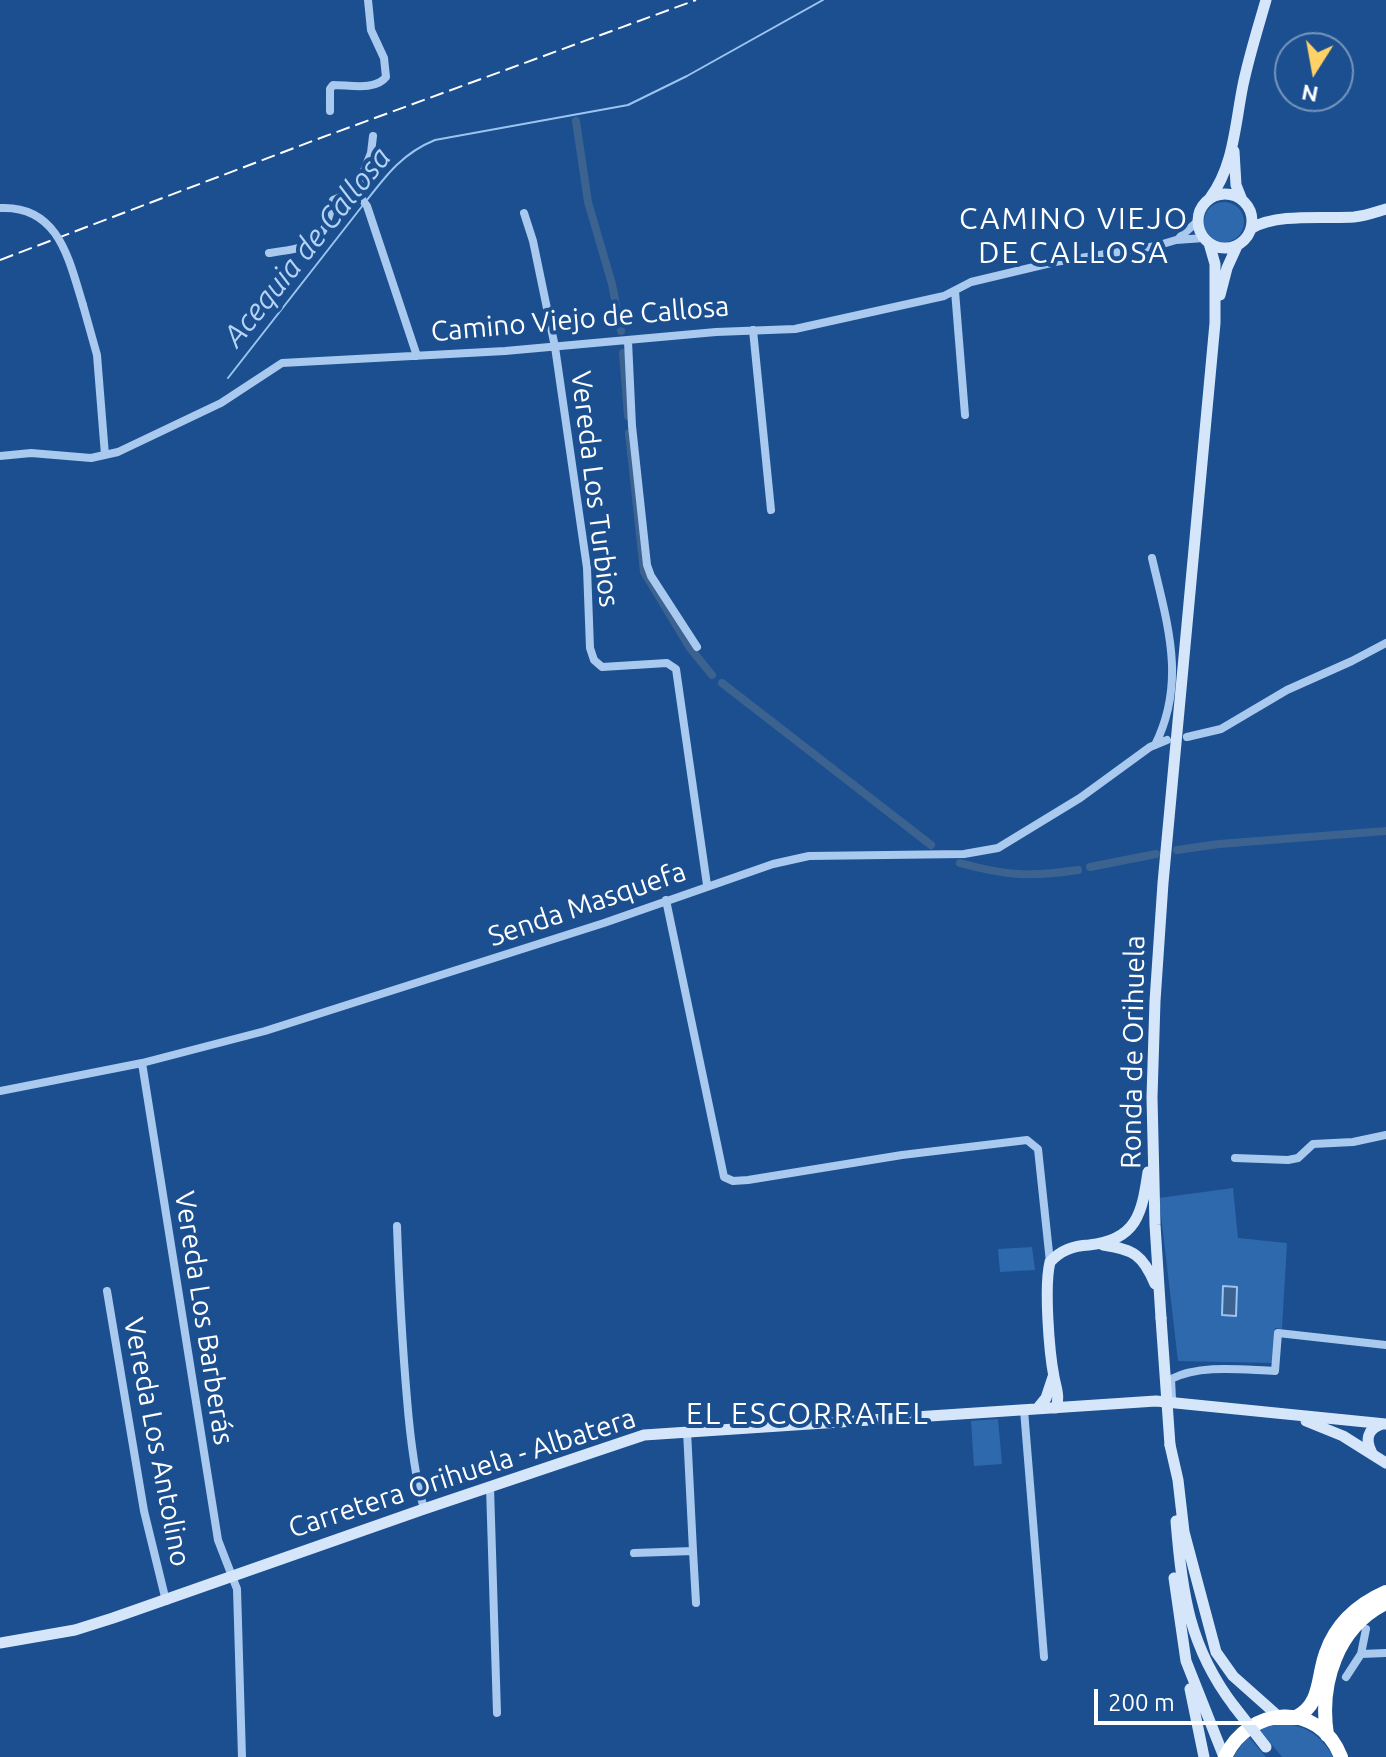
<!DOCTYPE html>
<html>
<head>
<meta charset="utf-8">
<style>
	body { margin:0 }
	#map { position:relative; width:1386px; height:1757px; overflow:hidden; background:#1b4f8f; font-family:Ubuntu,sans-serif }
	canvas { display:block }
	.north { position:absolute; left:1274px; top:32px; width:80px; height:80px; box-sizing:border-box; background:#1b4f8f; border:2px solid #7695bc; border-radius:50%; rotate:191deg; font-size:22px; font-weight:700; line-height:32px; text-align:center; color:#fff }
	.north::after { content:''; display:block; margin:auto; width:28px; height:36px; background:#ffd166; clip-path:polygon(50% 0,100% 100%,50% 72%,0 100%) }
	.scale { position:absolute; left:1094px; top:1689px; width:232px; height:36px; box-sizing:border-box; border:4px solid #fff; border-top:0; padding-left:10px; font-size:24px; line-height:28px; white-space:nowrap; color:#fff; -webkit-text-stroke:6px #1b4f8f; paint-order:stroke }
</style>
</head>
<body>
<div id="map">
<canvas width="1386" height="1757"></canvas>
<div class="north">N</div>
<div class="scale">200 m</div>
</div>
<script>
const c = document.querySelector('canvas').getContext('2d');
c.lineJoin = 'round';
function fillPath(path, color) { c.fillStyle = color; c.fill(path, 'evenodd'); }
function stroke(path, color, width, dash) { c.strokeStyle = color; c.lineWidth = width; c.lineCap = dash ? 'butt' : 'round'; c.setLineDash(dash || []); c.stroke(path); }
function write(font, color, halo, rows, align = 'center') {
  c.font = font + ' Ubuntu,sans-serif'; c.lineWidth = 8; c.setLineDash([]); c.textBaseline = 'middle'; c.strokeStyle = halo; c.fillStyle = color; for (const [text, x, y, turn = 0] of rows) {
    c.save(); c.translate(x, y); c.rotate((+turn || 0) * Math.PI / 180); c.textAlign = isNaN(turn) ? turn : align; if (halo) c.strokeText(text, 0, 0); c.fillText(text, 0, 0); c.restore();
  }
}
fillPath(new Path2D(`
	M1204 222a20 20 0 1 1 40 0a20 20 0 1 1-40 0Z
	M1233,1188L1238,1238L1287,1243L1282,1329L1275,1328L1272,1363L1178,1361L1159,1198Z
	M1032,1247L1035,1270L1000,1272L998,1249Z
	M998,1419L1002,1464L974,1466L971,1421Z
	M1279,1723C1304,1725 1321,1734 1333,1757H1282L1259,1729Z
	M1248,1736L1266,1757H1233Z`), '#2e69ad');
const water = new Path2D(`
	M1223,1286L1237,1287L1236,1316L1222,1315Z`);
fillPath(water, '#3c6290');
stroke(water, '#9cc4f0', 2);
stroke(new Path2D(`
	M367,200C387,174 403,153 435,140L628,105L687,76L823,0
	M228,378L363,205`), '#9cc4f0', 2);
stroke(new Path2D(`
	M576,121L588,202L612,284L621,331
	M623,353L628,416
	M629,433L644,572L690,648L712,675
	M722,683L931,845
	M1177,850L1219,844L1386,831
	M960,863C1007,876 1030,877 1078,870
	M1090,867L1156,854`), '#3c6290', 8);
stroke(new Path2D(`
	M330,111V89L333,85C350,85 375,91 386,77L384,58L371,30L368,0
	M356,191L367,206L417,356
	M524,213L533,241L555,347L587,568L590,648L594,660L602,667L667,663L676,669L707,885
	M1180,237L1198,221
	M269,253C311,247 324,246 333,200L356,191L371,153L373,136
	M955,291L965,415
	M83,305L97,355L105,455
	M753,330L771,510
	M628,341L632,426L647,565L651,576L697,647
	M0,456L31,453L91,458L118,452L221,403L282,363L505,351L716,332L795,329L944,296L971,282L1055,262L1156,246L1176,240L1204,238
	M1152,558C1167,623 1187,681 1155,745
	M1187,737L1221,729L1287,690L1352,661L1386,643
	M666,900L724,1177L733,1181L748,1180L902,1155L1027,1140L1038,1149L1050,1262
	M142,1063L218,1540L237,1589L242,1757
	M0,1091L142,1063L265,1031L604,923L773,864L809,856L964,854L998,848L1080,798L1150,747L1167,740
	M1235,1158L1288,1160L1298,1158L1313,1144L1353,1142L1386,1135
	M397,1226C399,1284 402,1341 407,1399C410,1436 414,1473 424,1509
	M107,1291L144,1511L166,1601
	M1172,1399L1171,1379C1202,1364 1242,1370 1275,1371L1278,1333L1386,1345
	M1024,1410L1044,1657
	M490,1487L497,1713
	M693,1551L696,1603
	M634,1553L693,1551L687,1431
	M1361,1654L1386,1653
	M1346,1677L1361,1654L1366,1629`), '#a9c9ee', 8);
stroke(new Path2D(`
	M1234,151L1236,185L1242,200
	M1198 221a27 27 0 1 1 54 0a27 27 0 1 1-54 0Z
	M1210,198C1234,166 1235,124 1243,85C1249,56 1258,28 1266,0
	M1252,228C1278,213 1324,219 1354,217C1365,216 1376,212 1386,209
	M1220,295L1227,268L1237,246
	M1103,1245C1133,1249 1143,1255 1155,1284
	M1161,1318L1155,1225L1152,1097L1155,1001L1163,883L1215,323V264L1209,243
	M1056,1408C1060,1396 1056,1388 1054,1377C1049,1351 1044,1286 1050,1262C1061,1250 1073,1246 1089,1245C1137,1240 1142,1213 1148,1172
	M1037,1409L1046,1398L1053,1377
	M1306,1421L1343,1436L1386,1463
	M1170,1445L1178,1480L1184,1532L1216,1652L1233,1676L1278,1716
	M1372,1453C1365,1440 1367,1429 1382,1424
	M1176,1521C1182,1593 1189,1647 1234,1706
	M1174,1578L1186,1661L1224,1757
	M0,1643L75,1630L113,1618L424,1509L644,1435L1156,1401L1386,1424
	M1190,1689L1204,1757`), '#d6e6fa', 11);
stroke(new Path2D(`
	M1296,1717C1322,1704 1317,1677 1326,1653C1336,1624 1359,1604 1386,1592
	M1327,1735C1319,1683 1337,1627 1386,1603
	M1225,1757C1249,1706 1319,1700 1341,1757`), '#fff', 14);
stroke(new Path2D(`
	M0,260L315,140L696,0`), '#fff', 2, [14, 6]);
stroke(new Path2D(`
	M0,208C59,205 69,260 83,305`), '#a9c9ee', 8);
stroke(new Path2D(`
	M1161,1318L1170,1445
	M1234,1706L1266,1747`), '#d6e6fa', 11);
write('28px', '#fff', '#1b4f8f', [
	["Camino Viejo de Callosa",580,319,-5],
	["Vereda Los Turbios",595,489,83],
	["Senda Masquefa",587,904,-19],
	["Ronda de Orihuela",1133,1052,-89],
	["Vereda Los Barberás",204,1318,81],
	["Vereda Los Antolino",157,1442,79],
	["Carretera Orihuela - Albatera",462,1473,-18]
]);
c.letterSpacing = '2px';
write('30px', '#fff', '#1b4f8f', [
	["CAMINO VIEJO",1074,219],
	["DE CALLOSA",1074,253],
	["EL ESCORRATEL",808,1414]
]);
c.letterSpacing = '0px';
write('italic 30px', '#b5d3f5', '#1b4f8f', [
	["Acequia de Callosa",307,247,-51]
]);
</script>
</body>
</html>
